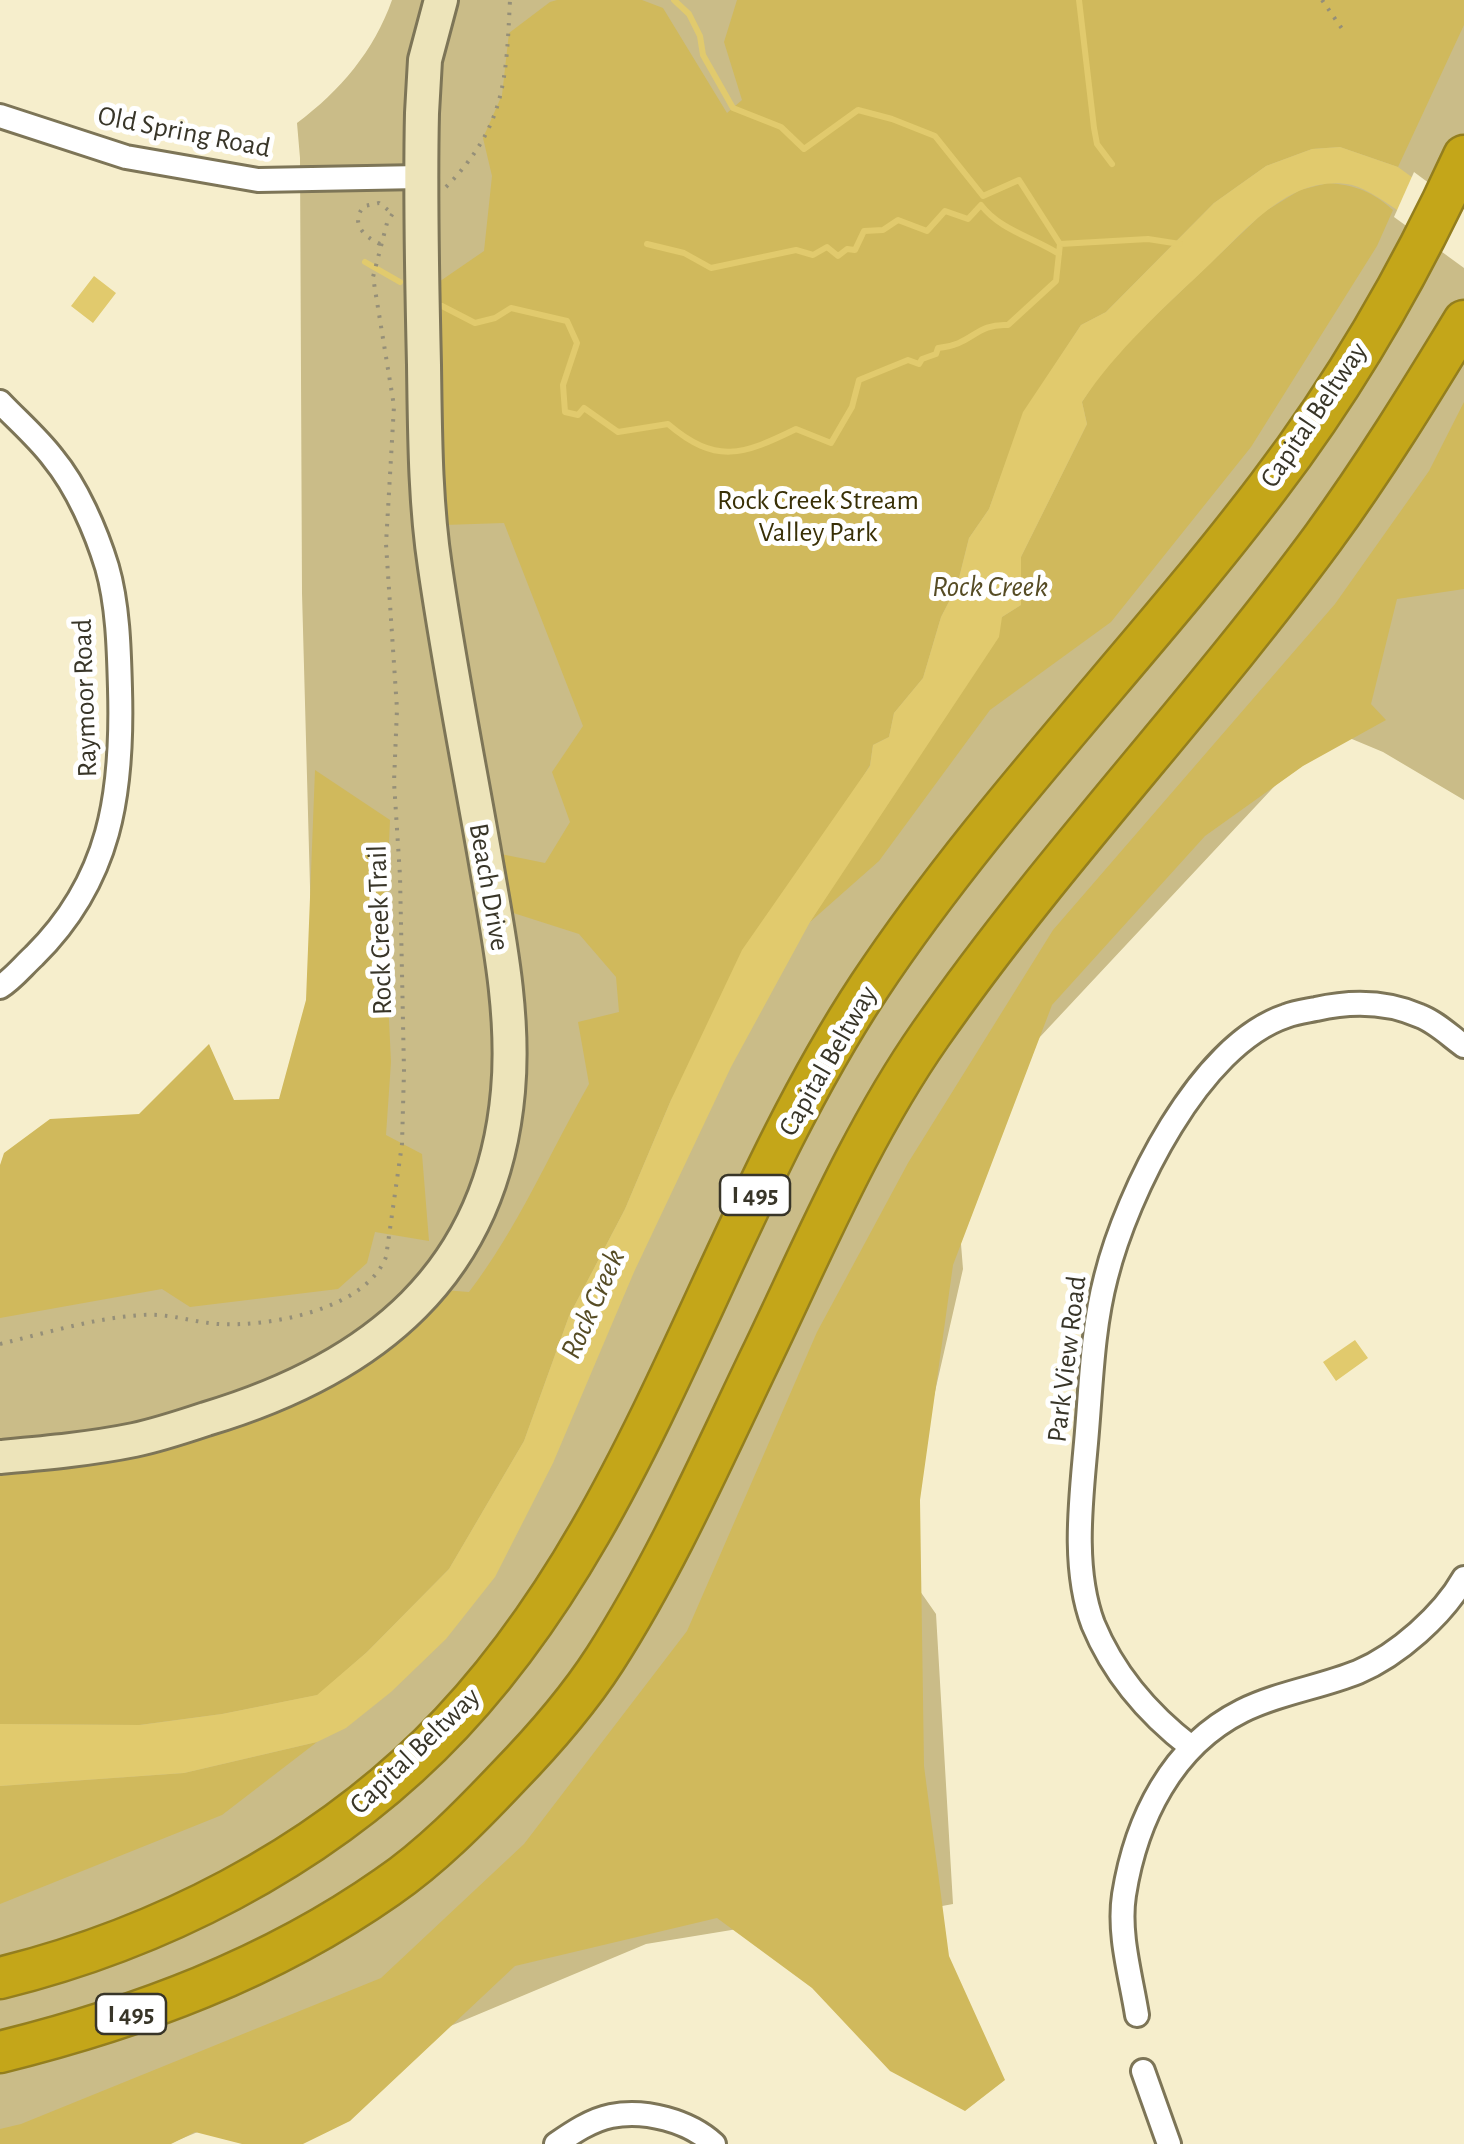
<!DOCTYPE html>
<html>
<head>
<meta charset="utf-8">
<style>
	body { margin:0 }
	canvas { display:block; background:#f6eecc }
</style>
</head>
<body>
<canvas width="1464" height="2144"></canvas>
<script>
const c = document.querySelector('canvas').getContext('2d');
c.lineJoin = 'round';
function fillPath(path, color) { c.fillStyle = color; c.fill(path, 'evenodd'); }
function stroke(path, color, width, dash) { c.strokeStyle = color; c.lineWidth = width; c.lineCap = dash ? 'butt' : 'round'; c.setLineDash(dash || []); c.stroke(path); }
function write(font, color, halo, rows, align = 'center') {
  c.font = font + ' "Alegreya Sans",sans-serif'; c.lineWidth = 10; c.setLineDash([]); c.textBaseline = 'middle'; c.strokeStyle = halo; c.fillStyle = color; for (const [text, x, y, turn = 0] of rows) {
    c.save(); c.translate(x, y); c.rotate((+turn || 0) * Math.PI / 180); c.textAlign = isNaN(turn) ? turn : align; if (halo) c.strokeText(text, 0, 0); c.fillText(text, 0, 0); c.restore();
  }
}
fillPath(new Path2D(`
	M392,0H1464V800L1383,752L1328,729L952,1131L963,1269L897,1558L936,1614L953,1904L762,1939V1925L646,1944L169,2144H0V1253L286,1107L313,997L302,593L300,158L297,123C340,91 374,51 392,0Z`), '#cabc88');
fillPath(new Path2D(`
	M557,0H642L663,8L727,113L742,100L724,42L737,0H1464V25L1398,167L1340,147L1312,149L1266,166L1214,203L1106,312L1081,325L1024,412L989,509L969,538L957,586L941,617L923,678L894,713L889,737L873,745L870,765L671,1100L625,1209L569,1316L524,1441L449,1569L367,1652L318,1695L222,1714L139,1725L0,1724V1476L120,1460L236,1428L339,1378L443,1290L469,1292C518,1228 549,1154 589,1084L578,1022L619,1012L616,977L579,934L504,910L496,853L545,863L570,822L552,772L583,726L504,523L444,525L433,286L484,251L492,176L483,138L502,95L509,33L550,2Z
	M1328,183C1356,185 1373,192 1393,210L1377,246L1251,447L1111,622L990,710L879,861L810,922L1002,617L1021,605V557L1087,424L1082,402L1101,373L1136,334L1264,212L1300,190Z
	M1464,402V589L1397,599L1371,704L1386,720L1303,766L1205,836L1052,1005L953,1265L920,1500L924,1766L949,1956L1005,2080L965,2111L890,2071L812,1988L717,1918L515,1966L350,2121L303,2144H242L195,2132L171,2144H0V2129L21,2124L381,1978L524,1844L687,1631L817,1332L908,1163L1053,930L1335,604L1429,471Z
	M315,770L390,820L385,937L391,1062L386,1135L422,1154L429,1241L375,1232L367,1263L338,1289L190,1307L162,1289L0,1318V1165L4,1153L50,1119L139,1114L209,1044L234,1100L279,1099L306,1000Z
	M317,1742L222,1815L0,1904V1786L184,1773Z`), '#d0b95c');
fillPath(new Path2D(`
	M1340,147L1398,167L1464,215V263C1435,241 1384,194 1352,185C1335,181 1315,184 1299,191C1265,206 1238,237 1211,263C1165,307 1117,349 1082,402L1087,424L1021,557V605L1002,617L999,637L810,922L731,1067L634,1272L553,1463L495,1577L446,1639L391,1692L346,1728L317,1742L184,1773L0,1786V1724L140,1725L222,1714L317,1695L367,1652L449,1569L524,1441L569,1316L625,1209L671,1100L742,950L870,766L873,745L889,737L894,713L923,678L941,617L957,586L969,538L989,509L1023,412L1081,325L1106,312L1214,203L1266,166L1312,149Z
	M94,276L116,293L93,323L71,306Z
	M1355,1340L1368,1358L1336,1381L1323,1362Z`), '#e1ca6d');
fillPath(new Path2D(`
	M1414,172L1464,209V268L1394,217Z`), '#f6eecc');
stroke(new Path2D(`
	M674,0L689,14L700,36L703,55L733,108L781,127L804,149L858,110L892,119L935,136L983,196L1019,180L1060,244L1148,239L1180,244
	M1079,0L1094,128L1097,144L1112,164
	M647,244L684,253L711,268L796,250L813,255L827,247L838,256L847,249L855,250L864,231L883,230L898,220L927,231L945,211L968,219L981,205C1000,230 1032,237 1059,254
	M365,262L400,282
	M442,306L475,323L495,318L511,308L567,321L577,343L563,385L565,412L578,415L584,408L618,432L668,424C716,465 743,455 796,429L831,443L852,407L859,380L908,360L919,364L922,359L936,354L938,348C973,345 975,323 1008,325L1056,281L1060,244`), '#e1ca6d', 6);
const street = new Path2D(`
	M0,116L126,157L258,180L421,177
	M0,402C17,420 38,438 53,458C77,487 96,531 107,567C118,605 119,650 120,689C123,793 111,880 34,956C23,966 13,979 0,987
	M1191,1747C1148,1714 1114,1675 1093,1624C1072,1568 1081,1500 1086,1443C1091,1388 1092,1330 1106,1277C1127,1193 1199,1045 1286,1016C1296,1012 1306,1011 1316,1009C1351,1001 1386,1001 1420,1016C1436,1022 1450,1036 1464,1046
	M1137,2015C1131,1977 1118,1934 1124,1895C1136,1819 1172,1746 1242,1711C1278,1693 1321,1687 1358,1672C1398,1655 1443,1615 1464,1578
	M1143,2071L1169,2144
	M556,2144C572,2133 591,2120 611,2116C645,2109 689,2121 714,2144`);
const secondary = new Path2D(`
	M0,1457C44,1453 90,1449 134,1440C158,1435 182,1427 206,1419C373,1369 492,1274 508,1091C515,1013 498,933 485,857C468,760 449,664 435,567C425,501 425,432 424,365C422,281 420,197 422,113L425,60L441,0`);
const highway = new Path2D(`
	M0,1978C158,1939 313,1860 430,1745C643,1536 708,1231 869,987C987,809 1139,657 1268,487C1345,386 1411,272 1464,156
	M0,2052C137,2018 270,1969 387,1887C431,1857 471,1816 508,1777C543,1741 578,1701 605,1659C666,1564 712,1459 761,1357C813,1249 861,1134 930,1035C1051,861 1198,708 1323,538C1374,468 1419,395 1464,321`);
stroke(street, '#7d7557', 28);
stroke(secondary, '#7d7557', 38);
stroke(highway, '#937e1e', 45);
stroke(new Path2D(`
	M1322,0L1345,33
	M446,187C506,126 506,79 510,0
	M380,244C363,236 350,223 364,206L379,203L392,213
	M0,1344C46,1333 94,1318 142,1315C169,1313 192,1322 218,1324C269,1327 365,1310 386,1257L402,1144L404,1071L400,876L394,782L397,709L386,544L394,406L373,277L387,223L393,213`), '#958f78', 4, [2.5, 8]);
stroke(street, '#fff', 22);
stroke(secondary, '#ede4ba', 32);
stroke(highway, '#c4a619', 40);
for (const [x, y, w] of [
	[755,1195,70],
	[131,2014,70]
]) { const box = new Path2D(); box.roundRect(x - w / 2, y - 20, w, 40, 8); c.fillStyle = '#fff'; c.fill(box); stroke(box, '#383528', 2.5); }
write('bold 25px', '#383528', null, [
	["I 495",755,1195],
	["I 495",131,2014]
]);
write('28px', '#383528', '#fff', [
	["Old Spring Road",184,132,11],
	["Capital Beltway",1314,415,-56],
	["Raymoor Road",85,698,-92],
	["Beach Drive",489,887,80],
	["Rock Creek Trail",380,930,-92],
	["Capital Beltway",828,1061,-60],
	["Park View Road",1067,1359,-83],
	["Capital Beltway",415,1751,-44]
]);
write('28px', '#393006', '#fff', [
	["Rock Creek Stream",818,501],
	["Valley Park",818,533]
]);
write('italic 30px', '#564c25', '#fff', [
	["Rock Creek",990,587],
	["Rock Creek",593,1304,-66]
]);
</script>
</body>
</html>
